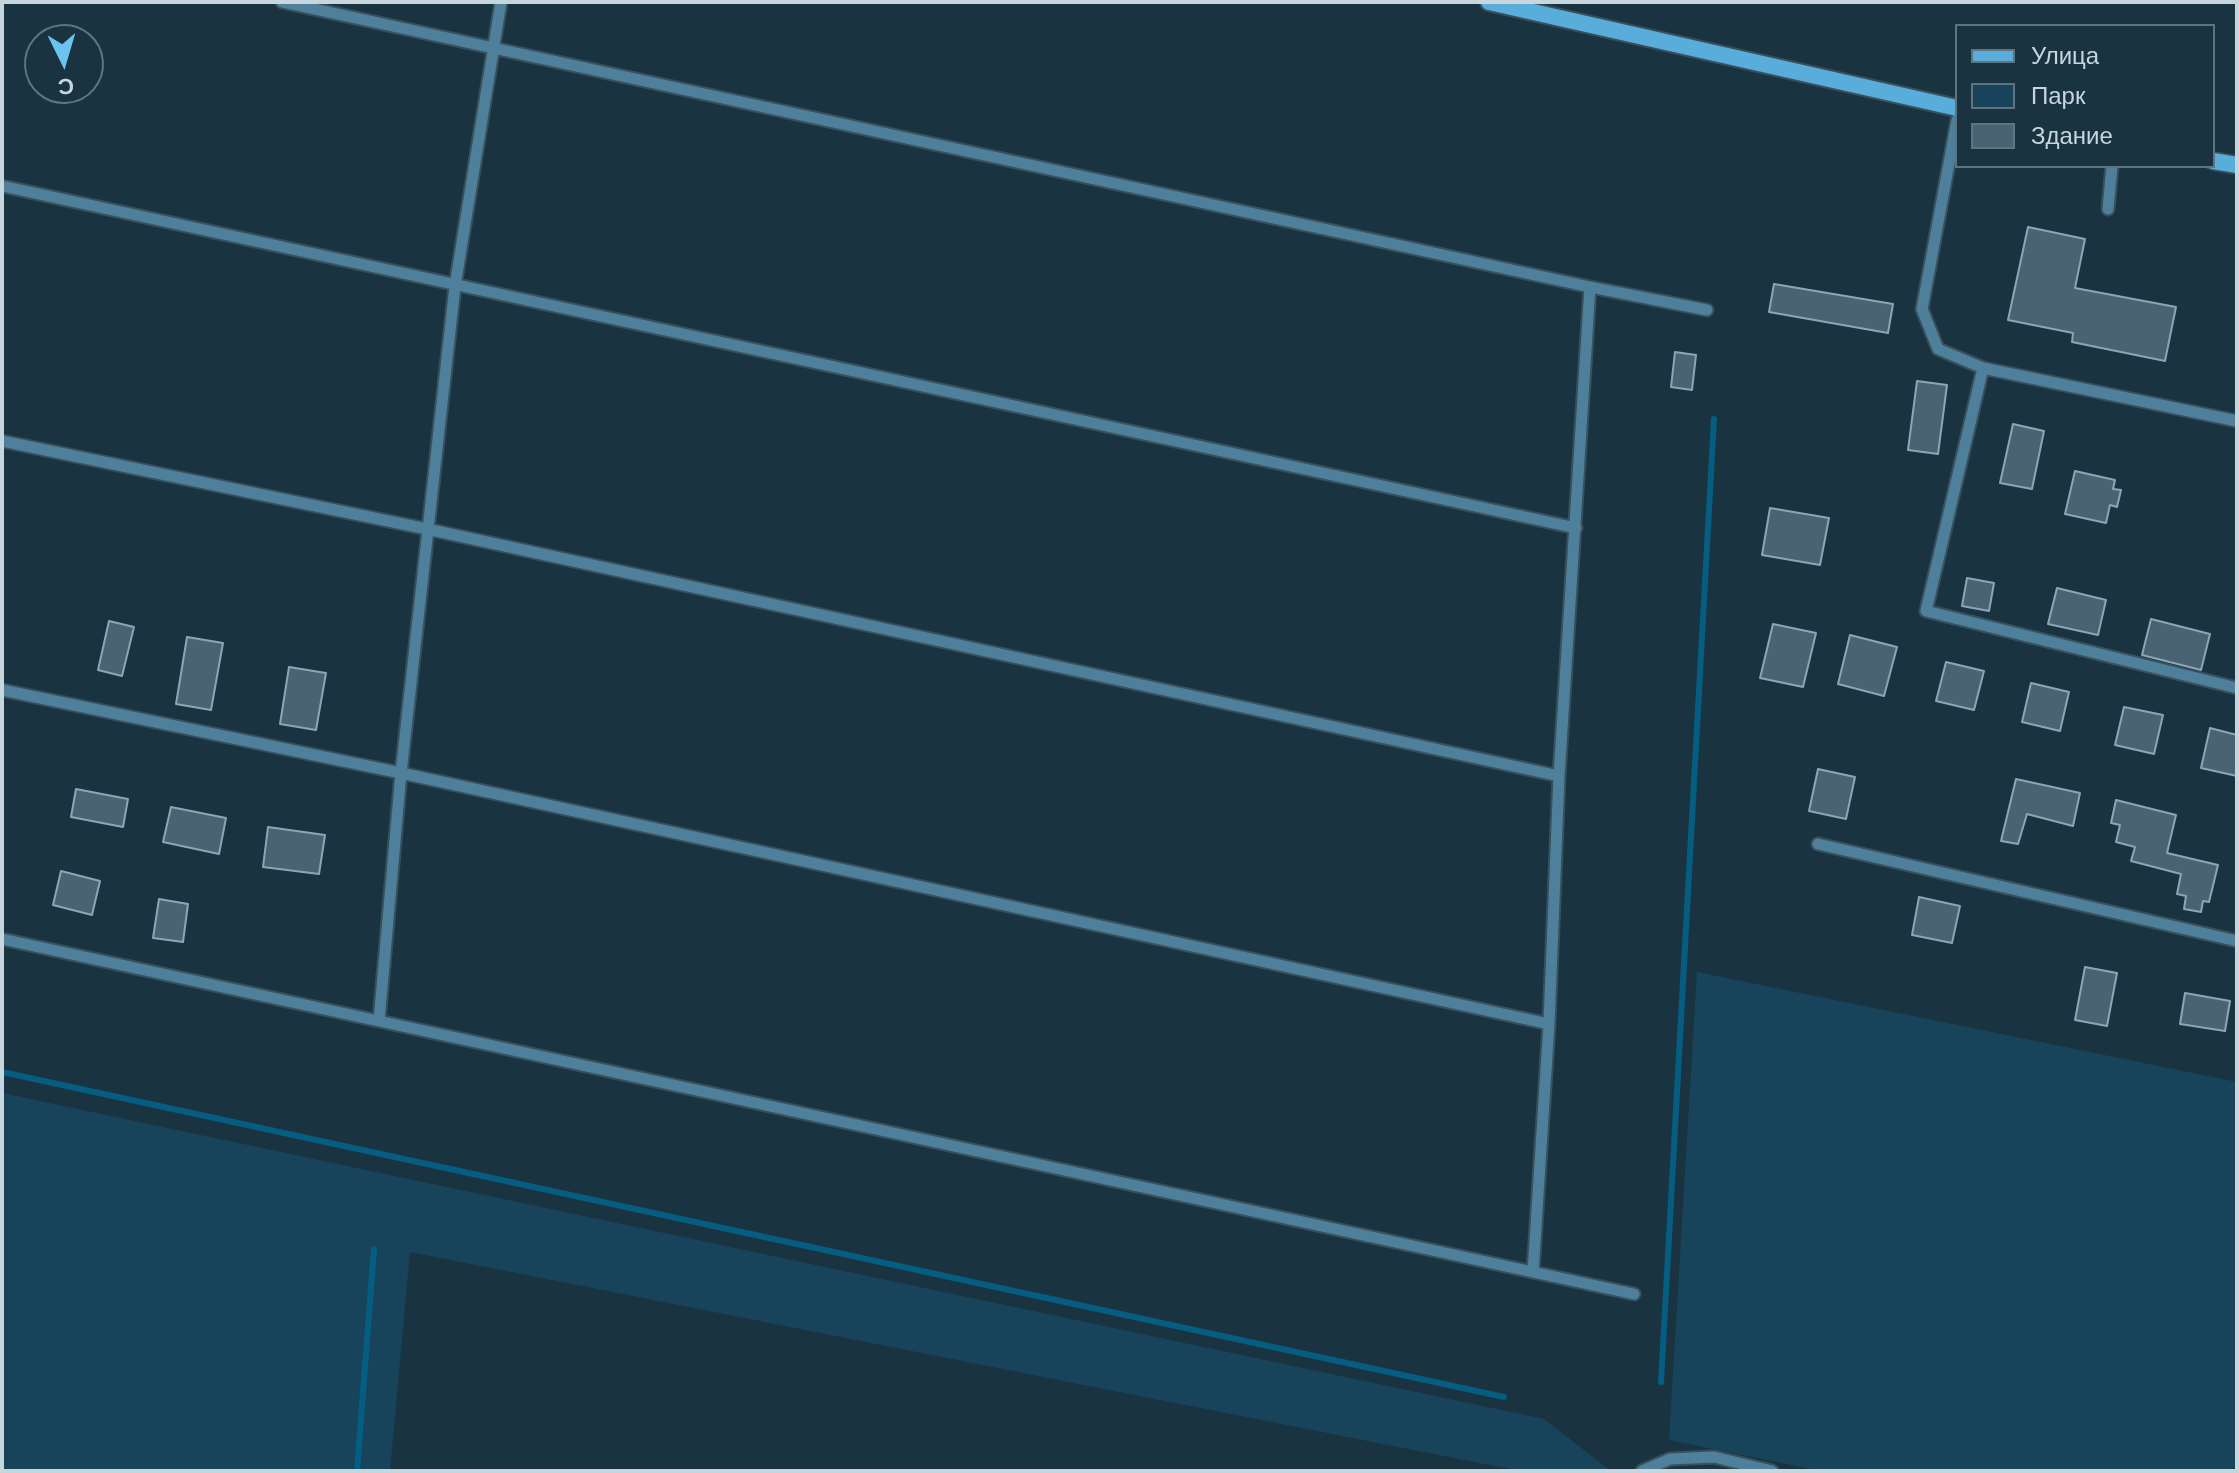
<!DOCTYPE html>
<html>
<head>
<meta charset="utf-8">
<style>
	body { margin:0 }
	#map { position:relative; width:2239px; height:1473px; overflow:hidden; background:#1a3340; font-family:"Work Sans",sans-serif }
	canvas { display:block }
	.frame { position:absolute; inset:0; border:4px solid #c7d5dd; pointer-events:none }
	.legend { position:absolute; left:1955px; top:24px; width:260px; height:144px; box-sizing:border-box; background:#1a3340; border:2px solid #5f747f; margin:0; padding:10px 14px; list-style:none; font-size:24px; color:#c7d5dd }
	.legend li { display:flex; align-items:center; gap:16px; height:40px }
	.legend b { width:40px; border:2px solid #5f747f }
	.north { position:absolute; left:24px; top:24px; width:80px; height:80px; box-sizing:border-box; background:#1a3340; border:2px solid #5f747f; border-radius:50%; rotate:175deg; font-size:22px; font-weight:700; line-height:32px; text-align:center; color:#c7d5dd }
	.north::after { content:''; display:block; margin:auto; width:28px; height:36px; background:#6bc3f2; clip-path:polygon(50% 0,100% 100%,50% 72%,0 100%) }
</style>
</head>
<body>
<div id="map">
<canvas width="2239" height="1473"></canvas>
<div class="frame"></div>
<ul class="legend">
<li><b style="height:10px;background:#59adda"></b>Улица</li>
<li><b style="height:22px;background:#17445b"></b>Парк</li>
<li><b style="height:22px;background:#4a6372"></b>Здание</li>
</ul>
<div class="north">С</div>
</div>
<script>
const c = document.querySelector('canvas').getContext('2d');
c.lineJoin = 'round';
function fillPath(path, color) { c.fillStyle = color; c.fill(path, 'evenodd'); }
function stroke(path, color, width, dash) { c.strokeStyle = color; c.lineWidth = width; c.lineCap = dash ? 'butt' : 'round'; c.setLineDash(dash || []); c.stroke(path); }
fillPath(new Path2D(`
	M1697,972L2237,1082V1471H1820L1669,1440Z
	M2,1093L1544,1419L1611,1471H1520L410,1252L390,1471H2Z`), '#17445b');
stroke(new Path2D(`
	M2,1072L1504,1397
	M1661,1382L1714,419
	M357,1471L374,1249`), '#055e82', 6);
const building = new Path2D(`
	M2028,227L2085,239L2075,288L2176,307L2165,361L2072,342L2073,333L2008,320Z
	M1774,284L1893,304L1888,333L1769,312Z
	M1675,352L1696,355L1692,390L1671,387Z
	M1917,381L1947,385L1938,454L1908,450Z
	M2013,424L2044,431L2032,489L2000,483Z
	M2075,471L2115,480L2113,489L2121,490L2117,507L2110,505L2106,523L2065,514Z
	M1770,508L1829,518L1820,565L1762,555Z
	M1967,578L1994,583L1989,611L1962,606Z
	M2057,588L2106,600L2098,635L2048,624Z
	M2151,619L2210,634L2201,670L2142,655Z
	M109,621L134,627L122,676L98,670Z
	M1773,624L1816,633L1803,687L1760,678Z
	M1850,635L1897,647L1884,696L1838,684Z
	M187,637L223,643L211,710L176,704Z
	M1946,662L1984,671L1974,710L1936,701Z
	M289,667L326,673L316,730L280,724Z
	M2031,683L2069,692L2060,731L2022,722Z
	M2124,707L2163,715L2154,754L2115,745Z
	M2210,728L2237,735V776L2201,768Z
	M1818,769L1855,777L1846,819L1809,811Z
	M2016,779L2080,793L2073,826L2027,814L2018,844L2001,841Z
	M76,789L128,799L123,827L71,817Z
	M2116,800L2176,815L2167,853L2218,865L2209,902L2203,901L2201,912L2184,909L2186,896L2177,894L2181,874L2131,861L2135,847L2116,842L2120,825L2111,823Z
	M171,807L226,818L219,854L163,842Z
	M268,827L325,835L319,874L263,867Z
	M61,871L100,881L92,915L53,905Z
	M1919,897L1960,906L1952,943L1912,935Z
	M159,899L188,904L183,942L153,938Z
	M2085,967L2117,973L2107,1026L2075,1020Z
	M2185,993L2230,1001L2225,1031L2180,1024Z`);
fillPath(building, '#4a6372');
stroke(building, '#8ba6b7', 2);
const lane = new Path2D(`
	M282,2L1590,287L1707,310
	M1957,120L1922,309L1938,349L1983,368L2237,421
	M2,186L1576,528
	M2108,209L2112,166
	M1983,368L1926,611L2237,688
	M2,441L427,529L1559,776
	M2,690L401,773L1549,1024
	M1818,844L2237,941
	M2,939L1634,1294
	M379,1021L401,773L455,286L501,2
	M1533,1272L1549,1024L1559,776L1590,287
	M1642,1471L1670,1459L1714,1457L1772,1471`);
const secondary = new Path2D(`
	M1489,2L1957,108
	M2213,161L2237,165`);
stroke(lane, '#39505c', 15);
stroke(secondary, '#39505c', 20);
stroke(lane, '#4e809c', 11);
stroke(secondary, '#59adda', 16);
</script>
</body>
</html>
